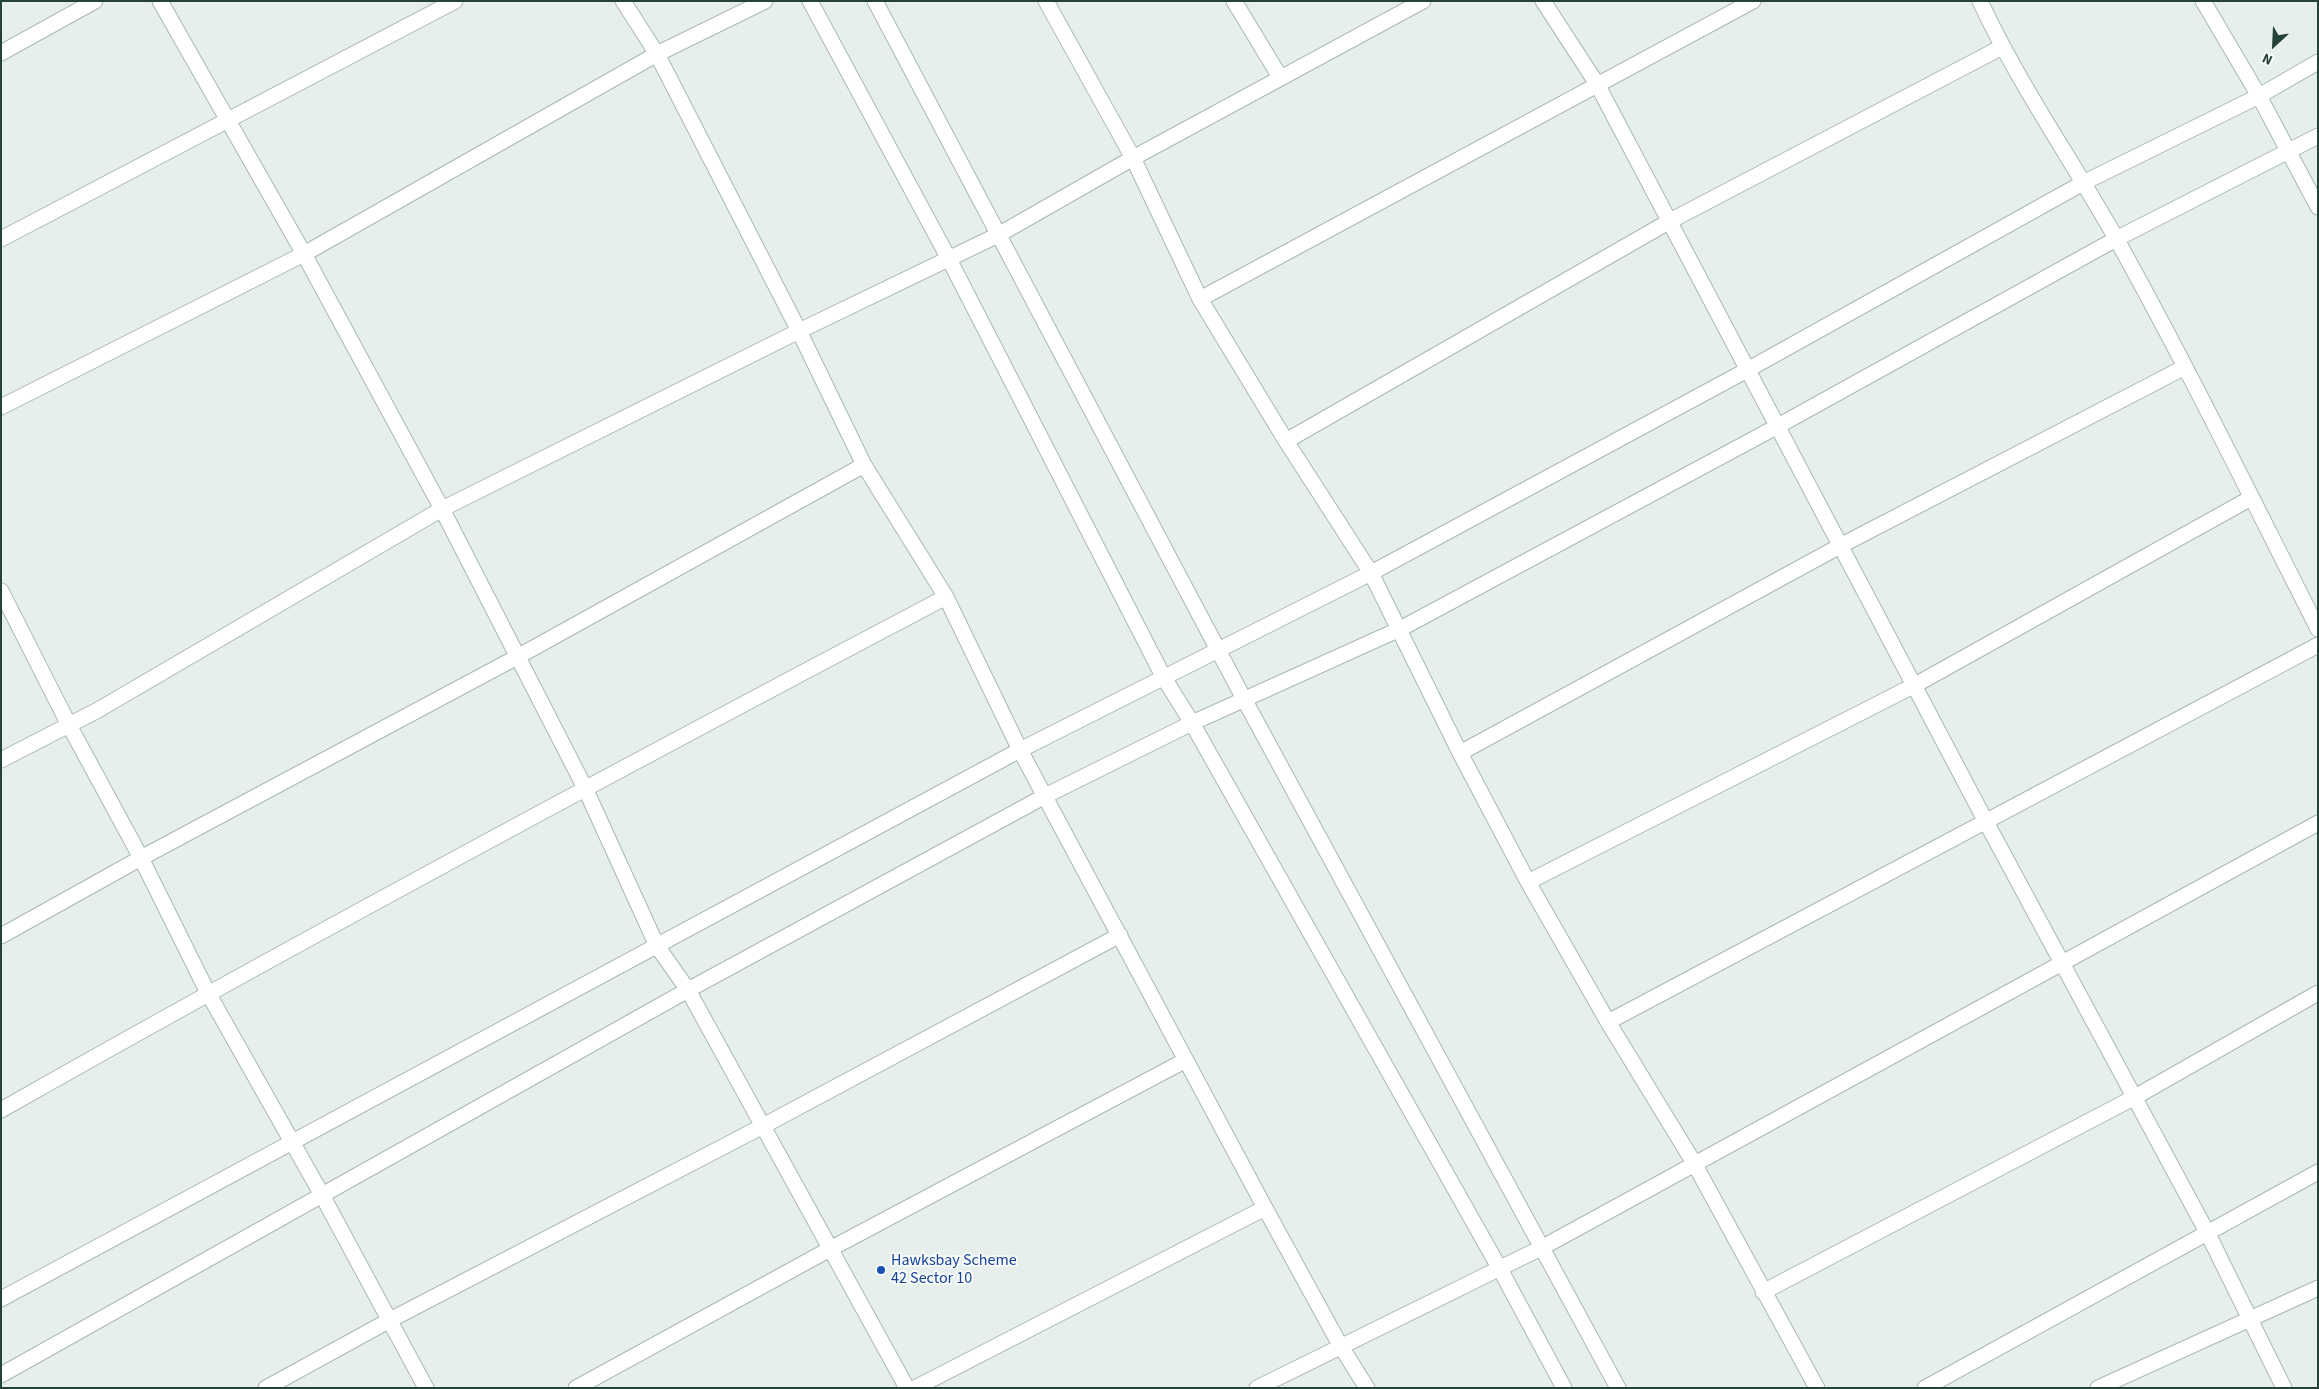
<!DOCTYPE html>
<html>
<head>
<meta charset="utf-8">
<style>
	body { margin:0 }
	#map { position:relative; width:2319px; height:1389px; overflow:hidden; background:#e6efeb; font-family:"Source Sans 3",sans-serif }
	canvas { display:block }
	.frame { position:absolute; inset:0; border:2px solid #24423a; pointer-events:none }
	.north { position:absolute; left:2249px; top:20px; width:50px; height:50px; -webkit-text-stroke:4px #f7fbf9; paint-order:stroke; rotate:205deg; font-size:14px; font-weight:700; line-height:20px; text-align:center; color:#24423a }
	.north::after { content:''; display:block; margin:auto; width:18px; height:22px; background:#24423a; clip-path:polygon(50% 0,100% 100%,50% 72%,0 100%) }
</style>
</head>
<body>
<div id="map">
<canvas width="2319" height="1389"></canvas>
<div class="frame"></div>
<div class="north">N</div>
</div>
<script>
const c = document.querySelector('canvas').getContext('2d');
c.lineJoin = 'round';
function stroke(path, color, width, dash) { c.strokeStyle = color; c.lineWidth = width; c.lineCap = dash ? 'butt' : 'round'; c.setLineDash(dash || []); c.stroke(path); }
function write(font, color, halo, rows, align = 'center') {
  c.font = font + ' "Source Sans 3",sans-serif'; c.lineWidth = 4; c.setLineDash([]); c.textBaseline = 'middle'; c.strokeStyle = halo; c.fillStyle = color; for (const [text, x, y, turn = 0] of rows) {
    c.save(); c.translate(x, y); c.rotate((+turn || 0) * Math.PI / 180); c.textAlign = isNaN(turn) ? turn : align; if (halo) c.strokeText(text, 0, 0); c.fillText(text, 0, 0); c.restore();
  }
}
const minor = new Path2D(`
	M160,1L304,254L442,509L585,788L657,946L688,990L907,1388
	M623,1L657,54L799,331L864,465L946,597L1020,750L1265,1208L1340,1345L1367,1388
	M810,1L949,259L1164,678L1192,723L1500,1269L1564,1388
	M875,1L1244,699L1618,1388
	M1046,1L1133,158L1200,299L1286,441L1371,573L1460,753L1528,882L1608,1022L1694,1163L1817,1388
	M1234,1L1280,77
	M1543,1L1597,84L1985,820L2208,1234L2284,1388
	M1980,1C2019,85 2072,160 2117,240C2188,368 2252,499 2318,629
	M2203,1L2259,96L2318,207
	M1,53L95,1
	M1,239L455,1
	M1200,299L1753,1
	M1,407L304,254L657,54L765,1
	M1286,441L1670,221L2002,47
	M1,591L69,725L141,858L208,993L322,1195L426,1388
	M1460,753L1840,546L2185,367
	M1,760L98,710L442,509L799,331L998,235L1133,158L1423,1
	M1528,882L1915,685L2251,498
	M1,936L141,858L519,656L864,465
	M1608,1022L2318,645
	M1,1110C313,933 629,764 946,597
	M1763,1292L2135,1097L2318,993
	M1,1299L1020,750L1371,573L1749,369L2083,183L2259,96L2318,62
	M1,1375L688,990L1045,796L1192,723L1400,629L1778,426L2116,239L2318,136
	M266,1388L390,1320L763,1126L1120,935
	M576,1388L830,1249L1186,1060
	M915,1388L1265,1208
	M1257,1388L1543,1247L2318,823
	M1925,1388L2318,1172
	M2098,1388L2318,1288`);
stroke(minor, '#a8b8b2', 17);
stroke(minor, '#fff', 15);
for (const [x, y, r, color] of [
	[881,1270,5,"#1a4fb4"]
]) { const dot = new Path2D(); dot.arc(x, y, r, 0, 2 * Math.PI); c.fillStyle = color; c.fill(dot); stroke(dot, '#f7fbf9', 2); }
write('16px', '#164399', '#f7fbf9', [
	["Hawksbay Scheme",891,1261],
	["42 Sector 10",891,1279]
], 'left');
</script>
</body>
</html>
